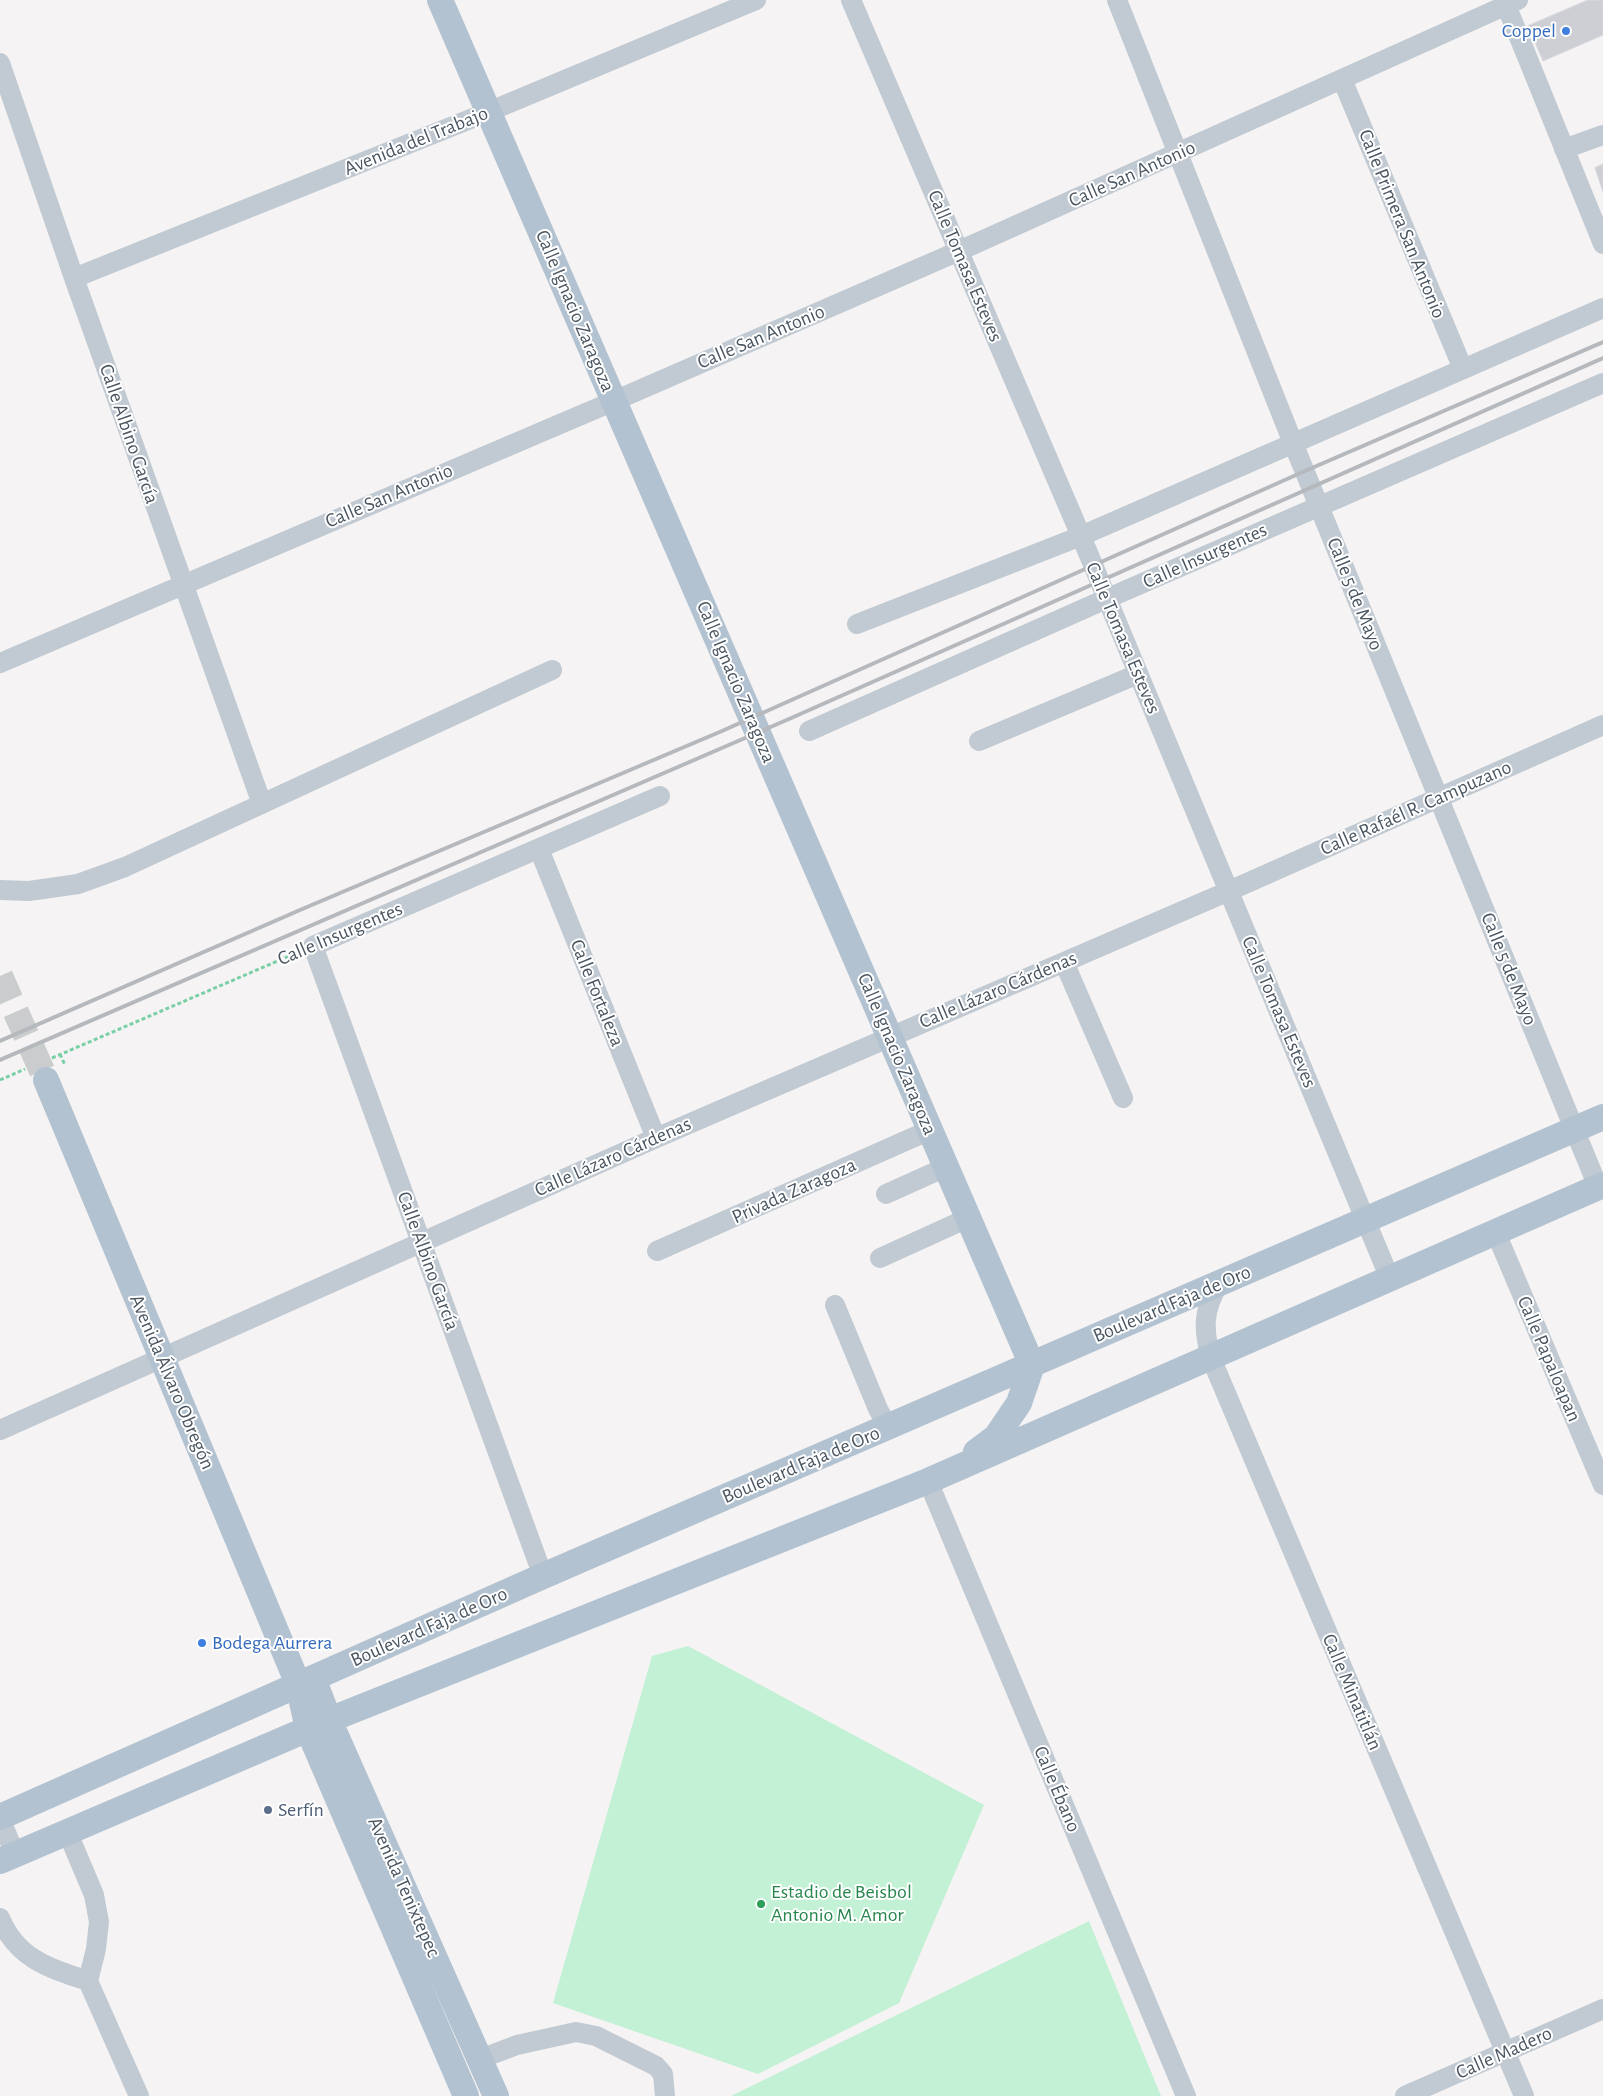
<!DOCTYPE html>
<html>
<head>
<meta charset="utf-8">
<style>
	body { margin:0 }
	canvas { display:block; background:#f5f3f3 }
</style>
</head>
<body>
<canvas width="1603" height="2096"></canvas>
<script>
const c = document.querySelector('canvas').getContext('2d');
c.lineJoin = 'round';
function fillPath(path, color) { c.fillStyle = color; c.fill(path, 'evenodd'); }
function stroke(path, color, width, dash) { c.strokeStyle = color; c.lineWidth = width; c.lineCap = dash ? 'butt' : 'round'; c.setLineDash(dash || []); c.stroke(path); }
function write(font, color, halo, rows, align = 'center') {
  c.font = font + ' "Alegreya Sans",sans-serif'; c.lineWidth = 4; c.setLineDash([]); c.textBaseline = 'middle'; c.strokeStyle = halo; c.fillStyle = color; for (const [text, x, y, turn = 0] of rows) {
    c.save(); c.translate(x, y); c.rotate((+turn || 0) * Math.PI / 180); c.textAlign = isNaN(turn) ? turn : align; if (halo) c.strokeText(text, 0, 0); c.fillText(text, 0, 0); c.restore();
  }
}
fillPath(new Path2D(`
	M688,1646L984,1805L899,2003L758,2074L553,2003L652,1656Z
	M1089,1921L1161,2096H731Z`), '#c3f1d5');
const building = new Path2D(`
	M1588,0H1603V35L1543,61L1528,26Z
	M1603,164V192L1595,168Z`);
fillPath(building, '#cdcfd5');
stroke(building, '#d7d9de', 1);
stroke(new Path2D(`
	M0,976L46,1080`), '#caccce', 26, [26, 13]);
stroke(new Path2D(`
	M60,1054L65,1065
	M52,1058L294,954
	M0,1080L25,1069`), '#7ad0a6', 3, [4, 2.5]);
stroke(new Path2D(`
	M851,0L1081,536L1390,1279
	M1117,0L1291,438L1598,1187
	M1504,0L1603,244
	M0,63L74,278L262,804
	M1342,79L1463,369
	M1564,149L1603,135
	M74,278L488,112L756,0
	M857,624L1081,536L1603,308
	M0,663L614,401L959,251L1518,0
	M809,731L1106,599L1603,383
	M979,741L1138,674
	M539,849L656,1138
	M0,890L29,891L78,884L125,867L552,670
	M1064,962L1123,1098
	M886,1194L946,1167
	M1496,1233L1603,1485
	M657,1251L930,1130
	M880,1258L968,1218
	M1218,1285C1203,1311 1203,1329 1211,1358L1524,2096
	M835,1305L878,1409L888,1427
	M0,1430L656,1138L1229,891L1603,725
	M928,1481L1186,2096
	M543,1576L313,946L660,796
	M0,1818L15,1854
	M67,1831L94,1895L99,1922L96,1949L88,1981L139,2096
	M0,1918C17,1959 49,1968 88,1981
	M480,2059L517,2045L576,2032L596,2036L656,2066L663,2074L665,2096
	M1405,2096L1603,2009`), '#c1cad2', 20);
stroke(new Path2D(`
	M440,0L1032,1365L1019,1403L996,1437L976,1452
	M46,1080L298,1684L308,1729L466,2096
	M313,1678L329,1720L496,2096
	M0,1817L543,1576L1603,1117
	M0,1861L329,1720L928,1481L1603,1185`), '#b3c2d1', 26);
stroke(new Path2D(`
	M0,1041L300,910L722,731L1305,471L1603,342
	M0,1060L789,719L1603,358`), '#b5b8bd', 4);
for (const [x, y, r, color] of [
	[1566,31,5,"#3f7fe0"],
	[202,1643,5,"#3f7fe0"],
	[268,1810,5,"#5c6f8a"],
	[761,1904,5,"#2e9e5b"]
]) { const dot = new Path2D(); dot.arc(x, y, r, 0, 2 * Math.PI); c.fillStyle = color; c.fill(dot); stroke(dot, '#fff', 2); }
write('20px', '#366cbe', '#fff', [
	["Coppel",1556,31],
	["Bodega Aurrera",212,1643,"left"]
], 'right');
write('20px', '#4a5661', '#fff', [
	["Avenida del Trabajo",416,141,-22],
	["Calle San Antonio",1132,174,-24],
	["Calle Primera San Antonio",1402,224,68],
	["Calle Tomasa Esteves",965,266,67],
	["Calle Ignacio Zaragoza",575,311,67],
	["Calle San Antonio",761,337,-23],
	["Calle Albino García",129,434,71],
	["Calle San Antonio",389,496,-23],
	["Calle Insurgentes",1205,556,-24],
	["Calle 5 de Mayo",1355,594,68],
	["Calle Tomasa Esteves",1123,638,67],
	["Calle Ignacio Zaragoza",736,682,67],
	["Calle Rafaél R. Campuzano",1416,808,-24],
	["Calle Insurgentes",340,934,-23],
	["Calle 5 de Mayo",1509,969,68],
	["Calle Lázaro Cárdenas",998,990,-23],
	["Calle Fortaleza",597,993,68],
	["Calle Tomasa Esteves",1279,1012,67],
	["Calle Ignacio Zaragoza",897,1054,67],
	["Calle Lázaro Cárdenas",613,1157,-24],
	["Privada Zaragoza",794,1191,-24],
	["Calle Albino García",428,1261,70],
	["Boulevard Faja de Oro",1172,1304,-23],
	["Calle Papaloapan",1549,1359,67],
	["Avenida Álvaro Obregón",172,1382,67],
	["Boulevard Faja de Oro",801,1465,-23],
	["Boulevard Faja de Oro",429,1627,-24],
	["Calle Minatitlán",1352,1692,67],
	["Calle Ébano",1057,1789,67],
	["Avenida Tenixtepec",404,1887,66],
	["Calle Madero",1504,2053,-24]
]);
write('20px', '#4e5e75', '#fff', [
	["Serfín",278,1810]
], 'left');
write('20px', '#27864d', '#fff', [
	["Estadio de Beisbol",771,1892],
	["Antonio M. Amor",771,1915]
], 'left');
</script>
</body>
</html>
